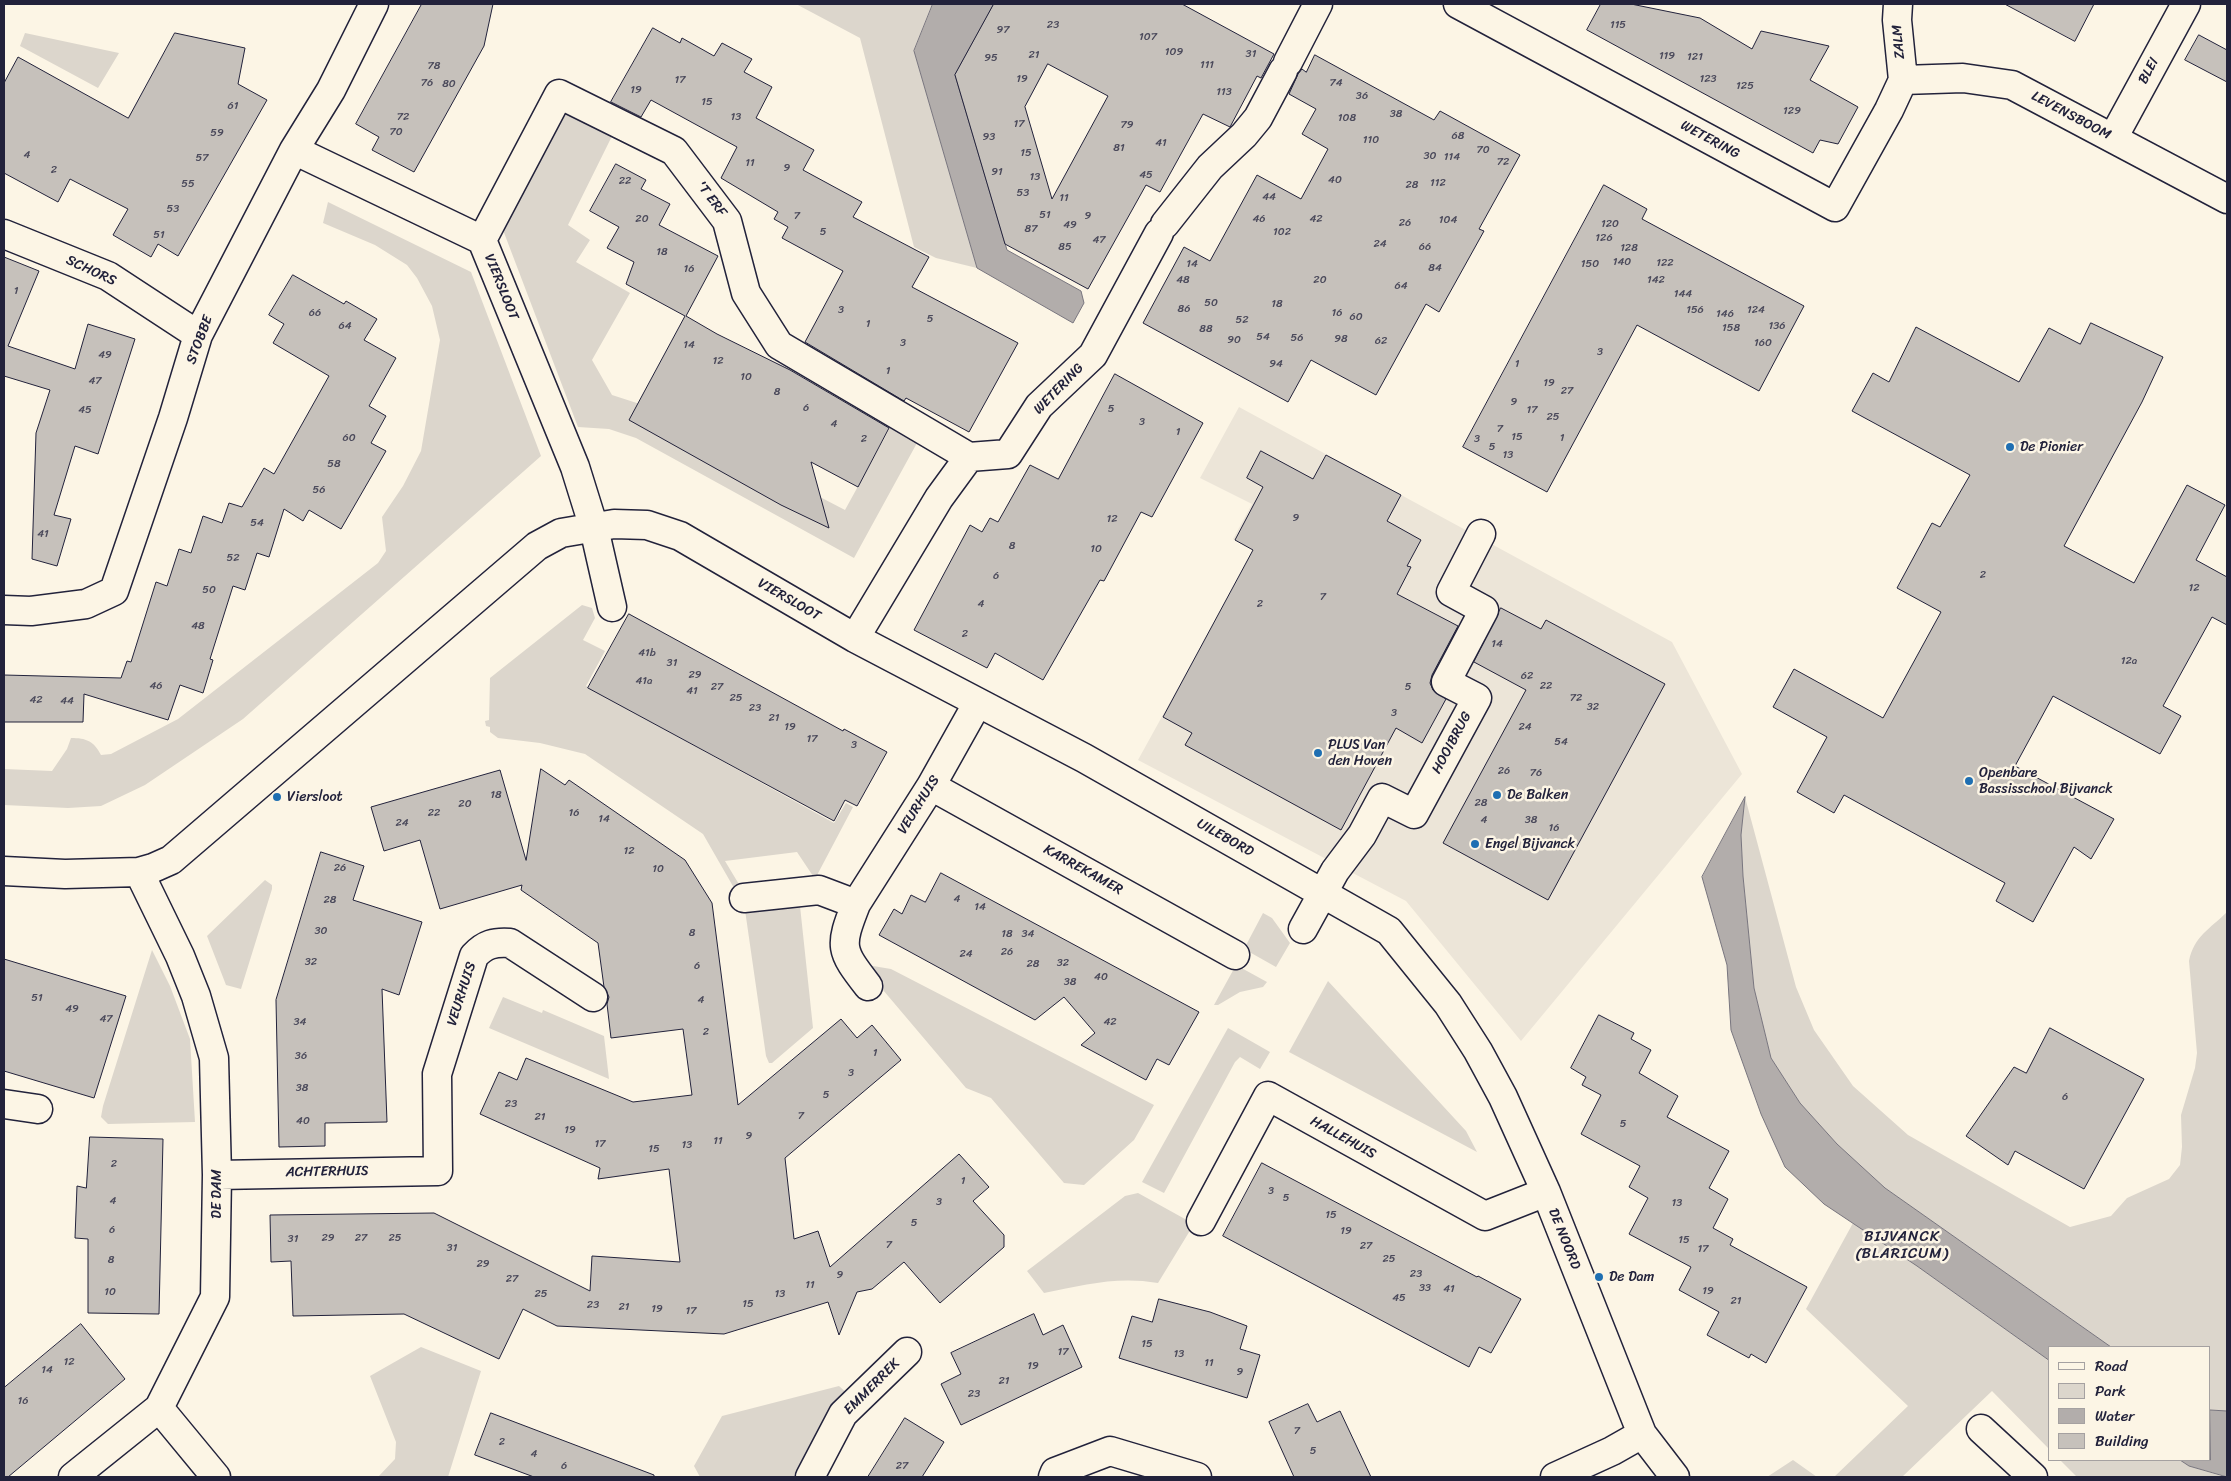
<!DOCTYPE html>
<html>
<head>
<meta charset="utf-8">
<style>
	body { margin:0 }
	#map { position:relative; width:2231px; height:1481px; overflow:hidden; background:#fcf5e5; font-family:Sriracha,sans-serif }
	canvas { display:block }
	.frame { position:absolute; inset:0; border:5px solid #22223b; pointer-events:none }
	.legend { position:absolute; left:2048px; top:1346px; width:162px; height:115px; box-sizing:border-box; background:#fcf5e5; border:1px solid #a5a1a1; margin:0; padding:6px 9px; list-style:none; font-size:15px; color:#22223b }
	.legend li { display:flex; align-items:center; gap:10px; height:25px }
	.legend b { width:25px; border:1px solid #a5a1a1 }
</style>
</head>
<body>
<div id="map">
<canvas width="2231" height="1481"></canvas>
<div class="frame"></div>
<ul class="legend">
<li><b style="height:6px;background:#fcf5e5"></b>Road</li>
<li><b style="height:14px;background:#dcd6cc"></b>Park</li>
<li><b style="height:14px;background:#b2adab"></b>Water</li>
<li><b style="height:14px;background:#c6c1bb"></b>Building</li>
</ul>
</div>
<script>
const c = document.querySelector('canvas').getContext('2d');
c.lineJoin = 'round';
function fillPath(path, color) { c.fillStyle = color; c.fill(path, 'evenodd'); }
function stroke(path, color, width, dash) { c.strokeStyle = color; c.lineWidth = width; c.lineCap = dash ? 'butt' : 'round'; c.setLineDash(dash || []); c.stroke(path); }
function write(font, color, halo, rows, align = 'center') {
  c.font = font + ' Sriracha,sans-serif'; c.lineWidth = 5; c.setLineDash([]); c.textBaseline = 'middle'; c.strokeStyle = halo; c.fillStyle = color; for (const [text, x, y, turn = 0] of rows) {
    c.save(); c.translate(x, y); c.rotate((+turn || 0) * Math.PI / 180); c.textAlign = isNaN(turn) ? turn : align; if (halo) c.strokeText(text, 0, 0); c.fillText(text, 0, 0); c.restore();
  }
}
fillPath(new Path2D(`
	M1239,407L1672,642L1742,774L1521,1041L1406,901L1138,760L1254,550L1233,539L1252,504L1200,478Z`), '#ece5d8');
fillPath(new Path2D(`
	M796,4H933L914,51L977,268L936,258L914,247L860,38Z
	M25,33L119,53L98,88L20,46Z
	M566,108L614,132L568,225L590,240L576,262L630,293L592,360L612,395L643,405L845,510L896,417L923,432L854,558L636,438L609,429L578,427L503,230Z
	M328,202L471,272L541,456L243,719L145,785L101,806L68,808L4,805V769L52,771L67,749L71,738C86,738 94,741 101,755L111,754L178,719L378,563L386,551L382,517L403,486L421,451L440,340L432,306L417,278L407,265L375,245L323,223Z
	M582,605L592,608L595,618L583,640L605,651L586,686L834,823L846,803L853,807L815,879L797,852L725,861L740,886L734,888L703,834L585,754L540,743L498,738L490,732V727L486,726L485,721L489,720L490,678Z
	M1745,797L1796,987L1814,1030L1853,1086L1908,1135L2070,1227L2111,1216L2127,1198L2169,1179L2180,1165L2182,1147L2181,1115L2195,1068L2197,1053L2189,961C2194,936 2210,929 2227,912V1411L2210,1410V1347H2111L1885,1188L1837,1144L1800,1103L1771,1058L1754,988L1743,876L1741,835Z
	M265,880L272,885V889L241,989L226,985L207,936Z
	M797,905L800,906L813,1028L772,1063H769L766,1056L745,910Z
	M1263,913L1272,918L1290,943L1276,967L1244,949Z
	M152,950L170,986L190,1039L195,1122L108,1124L101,1117L103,1106Z
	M861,964L891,969L1154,1105L1134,1140L1084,1185L1064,1183L991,1098L966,1088Z
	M1236,965L1267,982L1263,987L1240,992L1218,1005H1214Z
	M1328,981L1466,1131L1477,1152L1289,1052Z
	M503,997L542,1013L543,1010L604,1036L609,1079L489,1028Z
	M1228,1028L1270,1052L1260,1069L1240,1057L1235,1062L1164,1193L1142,1182Z
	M1138,1193L1194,1224L1158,1283C1117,1276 1084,1285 1044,1293L1027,1271L1125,1196Z
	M1853,1223L1917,1266L2050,1361V1450L1992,1391L1902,1477H1834L1908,1406L1806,1309Z
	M421,1347L481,1371L448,1477H378L395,1459L396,1442L370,1376Z
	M839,1386L848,1394L795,1477H700L694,1466L722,1416Z
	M1793,1460L1817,1477H1767Z
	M2060,1460H2180L2189,1466L2225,1477H2077Z`), '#dcd6cc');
const water = new Path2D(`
	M933,4H994L955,75L1007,250L1081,291L1084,303L1073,323L977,268L914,51Z
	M1745,797L1741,835L1743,876L1754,988L1771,1058L1800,1103L1837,1144L1885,1188L2111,1347H2050V1361L1917,1266L1824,1204L1785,1167L1761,1114L1731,1030L1727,965L1702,877Z
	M2210,1410L2227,1411V1477L2189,1466L2180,1460H2210Z`);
fillPath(water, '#b2adab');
stroke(water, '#78757e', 1);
const building = new Path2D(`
	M422,4H493L484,46L414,172L372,150L379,137L356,124Z
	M994,4H1182L1274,54L1261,78L1257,76L1230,127L1203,114L1160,192L1146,185L1088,289L1005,244L955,75ZM1048,64L1108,96L1052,199L1025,107Z
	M1601,4H1631L1700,18L1752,49L1761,31L1829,46L1810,80L1858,107L1838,144L1820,140L1813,153L1587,30Z
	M2005,4H2094L2075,41Z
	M653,28L680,43L682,38L714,56L722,43L752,59L744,72L772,87L756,118L814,150L803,170L862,202L853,217L929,257L912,287L1018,343L969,432L906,398L904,401L805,342L843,271L782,238L788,227L774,219L778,212L721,178L737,147L651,100L641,117L611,102Z
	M175,33L245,48L238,84L267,100L178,256L158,244L151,257L113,235L128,209L70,179L58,202L4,173V83L18,57L128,118Z
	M2199,35L2227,50V82L2185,60Z
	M1315,55L1434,120L1440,111L1520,155L1479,229L1484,231L1439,312L1426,304L1376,395L1311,360L1288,402L1143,323L1184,247L1210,261L1257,175L1301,199L1328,149L1302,134L1316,109L1289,94L1298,74L1302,69L1306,72Z
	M616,164L646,180L641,189L670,204L659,225L718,256L686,316L717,334L790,370L889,428L858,487L811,462L829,528L781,505L629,420L685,316L626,284L634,262L607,248L619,227L590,211Z
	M1604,185L1647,209L1642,219L1804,306L1759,391L1637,325L1547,492L1463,447Z
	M4,257L39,271L8,346L75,369L88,324L135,339L98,454L75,446L54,515L71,519L57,566L32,559L36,433L50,390L4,376Z
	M293,275L344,304L346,301L377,319L364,340L396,358L369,406L386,416L371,443L386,451L341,529L309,510L303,521L284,509L269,557L257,553L245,590L233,586L210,659L213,660L203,693L180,685L168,720L84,694L83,722H4V675L121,678L127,661L131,662L156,582L167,586L179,549L191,553L203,516L222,523L229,503L242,507L264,468L274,474L329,376L273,343L284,324L269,315Z
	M2091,323L2163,357L2142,402L2064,546L2134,583L2187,485L2225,505L2196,560L2227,577V625L2212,617L2163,706L2181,716L2160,754L2053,696L2015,766L2114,819L2091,859L2074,847L2033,922L1996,901L2005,883L1844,795L1834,813L1797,792L1827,737L1773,707L1794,669L1883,718L1941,612L1897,588L1932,523L1940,527L1970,475L1852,411L1873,373L1889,382L1916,327L2019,382L2049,328L2080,344Z
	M1115,374L1203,423L1152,517L1141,512L1104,581L1100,580L1043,680L995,653L987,668L914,630L970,525L982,532L990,518L998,522L1030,465L1058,479Z
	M1261,451L1313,479L1326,455L1401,495L1387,521L1421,540L1407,566L1411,567L1397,594L1458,626L1432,675L1430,683L1433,690L1446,699L1422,743L1396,728L1341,830L1185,745L1192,733L1163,717L1253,550L1235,540L1263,487L1247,478Z
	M1501,608L1541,629L1546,620L1665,684L1548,900L1443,843L1526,690L1474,662Z
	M629,614L843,731L844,729L887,752L857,806L845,800L834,821L588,688Z
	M541,769L565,785L569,780L685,860L712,903L738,1105L841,1019L857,1038L872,1025L901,1060L785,1158L794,1239L818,1231L830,1267L959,1154L989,1187L973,1201L1004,1235V1247L940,1303L904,1262L872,1289L857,1292L839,1335L828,1302L724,1334L557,1326L523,1309L499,1359L404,1314L293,1316L291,1261L271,1262L270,1215L434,1213L590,1291L592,1256L680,1262L669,1169L598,1179L600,1168L480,1114L499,1072L517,1080L526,1058L633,1102L692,1095L683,1029L611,1038L607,1004L609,997L604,987L598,943L521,890L522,885L440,909L420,840L384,851L371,807L500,770L526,860Z
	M321,852L364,866L353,900L422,922L399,995L382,989L387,1122L325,1123V1146L279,1147L276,1000Z
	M941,873L1199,1012L1169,1065L1157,1059L1146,1080L1081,1045L1095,1033L1064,997L1035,1020L879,935L894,909L902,914L911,895L925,902Z
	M4,959L126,996L94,1098L4,1071Z
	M1599,1015L1634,1033L1631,1039L1651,1050L1639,1073L1678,1096L1667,1117L1729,1151L1709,1188L1728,1199L1713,1228L1733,1239L1730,1245L1807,1287L1766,1363L1751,1354L1749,1358L1707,1335L1719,1312L1679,1290L1691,1267L1629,1234L1648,1198L1629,1187L1640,1166L1581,1134L1601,1095L1582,1085L1586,1077L1571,1068Z
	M2050,1028L2144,1079L2084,1189L2015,1151L2008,1165L1966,1136L2014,1067L2026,1073Z
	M90,1137L163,1139L159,1314L88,1313V1239L75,1238L77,1186L86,1188Z
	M1262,1163L1477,1277L1478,1276L1521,1299L1491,1353L1479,1347L1469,1367L1223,1236Z
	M1159,1299L1210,1312L1247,1326L1240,1349L1260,1355L1247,1398L1119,1358L1132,1316L1152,1322Z
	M1034,1314L1043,1335L1063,1325L1082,1367L961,1425L941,1384L961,1374L951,1353Z
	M81,1324L125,1379L8,1477H4V1388Z
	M1308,1404L1317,1422L1340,1411L1371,1477H1294L1269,1422Z
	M491,1413L654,1475V1477H534L475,1455Z
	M905,1418L944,1442L922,1477H868Z`);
fillPath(building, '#c6c1bb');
stroke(building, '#22223b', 1);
const minor = new Path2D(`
	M1458,4L1835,207L1889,110L1903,80
	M1898,4L1897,20L1903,80
	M1288,62L1318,4
	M1903,80L1963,78L2012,85L2227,199
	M2113,138L2186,4
	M294,150L482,240L575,467L594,528L612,607
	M1165,224L1210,167L1244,135L1258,118L1283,71
	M4,234L108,276L198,335
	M482,240L559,94L674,151L727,221L746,293L779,345L969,457
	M4,610L31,611L86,604L114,591L173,418L198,335L294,150L331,90L374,4
	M855,638L939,498L969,457L1008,454L1039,406L1093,355L1159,233
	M931,786L1235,955
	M4,871L65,874L139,872L153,868L171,860L537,546L561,533L614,524L647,525L680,536L855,638L1084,758L1389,931L1448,1004L1478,1051L1503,1097L1546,1192L1642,1434L1675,1477
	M744,898L819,890L856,904
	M1303,929L1335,871L1362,835L1382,798L1414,814L1477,698L1446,682L1484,610L1451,592L1481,534
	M868,986C840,950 839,947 856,904L931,786L977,704
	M4,1104L38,1109
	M217,1175L438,1171L437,1074L474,956C485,944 494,942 510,943L593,997
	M1201,1221L1268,1096L1485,1216L1546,1192
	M159,1408L216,1477
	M1981,1429L2033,1477
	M73,1477L159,1408L215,1297L217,1175L214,1058L196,996L180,956L139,872
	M810,1477L843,1414L907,1352
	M1053,1477L1055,1472L1110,1451L1197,1477
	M1555,1477L1612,1451L1642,1434`);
stroke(minor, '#22223b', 31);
stroke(minor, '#fcf5e5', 28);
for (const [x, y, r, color] of [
	[2010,447,5,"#1f6fb2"],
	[1318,753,5,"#1f6fb2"],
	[1969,781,5,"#1f6fb2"],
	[1497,795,5,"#1f6fb2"],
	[277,797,5,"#1f6fb2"],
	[1475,844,5,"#1f6fb2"],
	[1599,1277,5,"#1f6fb2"]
]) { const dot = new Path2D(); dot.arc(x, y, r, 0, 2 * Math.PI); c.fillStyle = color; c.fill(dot); stroke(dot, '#fcf5e5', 2); }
write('11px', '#4b4a5b', null, [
	["23",1053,25],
	["115",1618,25],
	["97",1003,30],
	["107",1148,37],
	["109",1174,52],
	["31",1251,54],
	["21",1034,55],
	["119",1667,56],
	["121",1695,57],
	["95",991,58],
	["111",1207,65],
	["78",434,66],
	["19",1022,79],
	["123",1708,79],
	["17",680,80],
	["76",427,83],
	["74",1336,83],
	["80",449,84],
	["125",1745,86],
	["19",636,90],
	["113",1224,92],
	["36",1362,96],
	["15",707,102],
	["61",233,106],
	["129",1792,111],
	["38",1396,114],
	["72",403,117],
	["13",736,117],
	["108",1347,118],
	["17",1019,124],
	["79",1127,125],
	["70",396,132],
	["59",217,133],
	["68",1458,136],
	["93",989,137],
	["110",1371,140],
	["41",1161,143],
	["81",1119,148],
	["70",1483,150],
	["15",1026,153],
	["4",27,155],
	["30",1430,156],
	["114",1452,157],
	["57",202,158],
	["72",1503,162],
	["11",750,163],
	["9",787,168],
	["2",54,170],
	["91",997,172],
	["45",1146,175],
	["13",1035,177],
	["40",1335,180],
	["22",625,181],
	["112",1438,183],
	["55",188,184],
	["28",1412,185],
	["53",1023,193],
	["44",1269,197],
	["11",1064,198],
	["53",173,209],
	["51",1045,215],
	["7",797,216],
	["9",1088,216],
	["20",642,219],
	["46",1259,219],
	["42",1316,219],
	["104",1448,220],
	["26",1405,223],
	["120",1610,224],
	["49",1070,225],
	["87",1031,229],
	["5",823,232],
	["102",1282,232],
	["51",159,235],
	["126",1604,238],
	["47",1099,240],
	["24",1380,244],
	["85",1065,247],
	["66",1425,247],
	["128",1629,248],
	["18",662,252],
	["140",1622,262],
	["122",1665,263],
	["14",1192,264],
	["150",1590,264],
	["84",1435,268],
	["16",689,269],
	["48",1183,280],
	["20",1320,280],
	["142",1656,280],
	["64",1401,286],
	["1",16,291],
	["144",1683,294],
	["50",1211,303],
	["18",1277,304],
	["86",1184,309],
	["3",841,310],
	["156",1695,310],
	["124",1756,310],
	["66",315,313],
	["16",1337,313],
	["146",1725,314],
	["60",1356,317],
	["5",930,319],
	["52",1242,320],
	["1",868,324],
	["64",345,326],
	["136",1777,326],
	["158",1731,328],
	["88",1206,329],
	["54",1263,337],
	["56",1297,338],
	["98",1341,339],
	["90",1234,340],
	["62",1381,341],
	["3",903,343],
	["160",1763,343],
	["14",689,345],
	["3",1600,352],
	["49",105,355],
	["12",718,361],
	["94",1276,364],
	["1",1517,364],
	["1",888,371],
	["10",746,377],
	["47",95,381],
	["19",1549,383],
	["27",1567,391],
	["8",777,392],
	["9",1514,402],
	["6",806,408],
	["5",1111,409],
	["45",85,410],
	["17",1532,410],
	["25",1553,417],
	["3",1142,422],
	["4",834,424],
	["7",1500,429],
	["1",1178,432],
	["15",1517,437],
	["60",349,438],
	["1",1562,438],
	["2",864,439],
	["3",1477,439],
	["5",1492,447],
	["13",1508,455],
	["58",334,464],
	["56",319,490],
	["9",1296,518],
	["12",1112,519],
	["54",257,523],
	["41",43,534],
	["8",1012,546],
	["10",1096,549],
	["52",233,558],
	["2",1983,575],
	["6",996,576],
	["12",2194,588],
	["50",209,590],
	["7",1323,597],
	["4",981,604],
	["2",1260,604],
	["48",198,626],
	["2",965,634],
	["14",1497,644],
	["41b",647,653],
	["12a",2129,661],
	["31",672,663],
	["29",695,675],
	["62",1527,676],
	["41a",644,681],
	["46",156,686],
	["22",1546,686],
	["27",717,687],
	["5",1408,687],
	["41",692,691],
	["25",736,698],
	["72",1576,698],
	["42",36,700],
	["44",67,701],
	["32",1593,707],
	["23",755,708],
	["3",1394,713],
	["21",774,718],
	["19",790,727],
	["24",1525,727],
	["17",812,739],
	["54",1561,742],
	["3",854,745],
	["26",1504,771],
	["76",1536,773],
	["18",496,795],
	["28",1481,803],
	["20",465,804],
	["22",434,813],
	["16",574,813],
	["14",604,819],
	["4",1484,820],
	["38",1531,820],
	["24",402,823],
	["16",1554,828],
	["12",629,851],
	["26",340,868],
	["10",658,869],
	["4",957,899],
	["28",330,900],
	["14",980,907],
	["30",321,931],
	["8",692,933],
	["18",1007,934],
	["34",1028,934],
	["26",1007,952],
	["24",966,954],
	["32",311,962],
	["32",1063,963],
	["28",1033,964],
	["6",697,966],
	["40",1101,977],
	["38",1070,982],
	["51",37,998],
	["4",701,1000],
	["49",72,1009],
	["47",106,1019],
	["34",300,1022],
	["42",1110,1022],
	["2",706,1032],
	["1",875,1053],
	["36",301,1056],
	["3",851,1073],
	["38",302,1088],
	["5",826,1095],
	["6",2065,1097],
	["23",511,1104],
	["7",801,1116],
	["21",540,1117],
	["40",303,1121],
	["5",1623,1124],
	["19",570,1130],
	["9",749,1136],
	["11",718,1141],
	["17",600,1144],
	["13",687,1145],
	["15",654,1149],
	["2",114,1164],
	["1",963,1181],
	["3",1271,1191],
	["5",1286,1198],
	["4",113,1201],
	["3",939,1202],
	["13",1677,1203],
	["15",1331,1215],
	["5",914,1223],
	["6",112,1230],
	["19",1346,1231],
	["29",328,1238],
	["27",361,1238],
	["25",395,1238],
	["31",293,1239],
	["15",1684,1240],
	["7",889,1245],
	["27",1366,1246],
	["31",452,1248],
	["17",1703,1249],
	["25",1389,1259],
	["8",111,1260],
	["29",483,1264],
	["23",1416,1274],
	["9",840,1275],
	["27",512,1279],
	["11",810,1285],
	["33",1425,1288],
	["41",1449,1289],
	["19",1708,1291],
	["10",110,1292],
	["25",541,1294],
	["13",780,1294],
	["45",1399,1298],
	["21",1736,1301],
	["15",748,1304],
	["23",593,1305],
	["21",624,1307],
	["19",657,1309],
	["17",691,1311],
	["15",1147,1344],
	["17",1063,1352],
	["13",1179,1354],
	["12",69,1362],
	["11",1209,1363],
	["19",1033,1366],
	["14",47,1370],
	["9",1240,1372],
	["21",1004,1381],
	["23",974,1394],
	["16",23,1401],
	["7",1297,1431],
	["2",502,1442],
	["5",1313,1451],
	["4",534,1454],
	["6",564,1466],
	["27",902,1466]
]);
write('14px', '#22223b', '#fcf5e5', [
	["ZALM",1899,42,-95],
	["BLEI",2149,71,-61],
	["LEVENSBOOM",2071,116,28],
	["WETERING",1710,140,28],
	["'T ERF",711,199,53],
	["SCHORS",91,271,25],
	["VIERSLOOT",501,287,68],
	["STOBBE",200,340,-69],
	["WETERING",1059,389,-46],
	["VIERSLOOT",789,600,30],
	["HOOIBRUG",1452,743,-62],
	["VEURHUIS",919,805,-58],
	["UILEBORD",1225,838,29],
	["KARREKAMER",1083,870,29],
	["VEURHUIS",462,994,-72],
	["HALLEHUIS",1343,1138,29],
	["ACHTERHUIS",327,1172,-1],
	["DE DAM",217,1194,-90],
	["DE NOORD",1564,1239,68],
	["EMMERREK",872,1387,-45]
]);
write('14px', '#22223b', '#fcf5e5', [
	["De Pionier",2020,447],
	["PLUS Van",1328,745],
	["den Hoven",1328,761],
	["Openbare",1979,773],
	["Bassisschool Bijvanck",1979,789],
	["De Balken",1507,795],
	["Viersloot",287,797],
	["Engel Bijvanck",1485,844],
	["De Dam",1609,1277]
], 'left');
c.letterSpacing = '1px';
write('15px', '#22223b', '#fcf5e5', [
	["BIJVANCK",1902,1237],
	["(BLARICUM)",1902,1254]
]);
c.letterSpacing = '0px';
</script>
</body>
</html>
